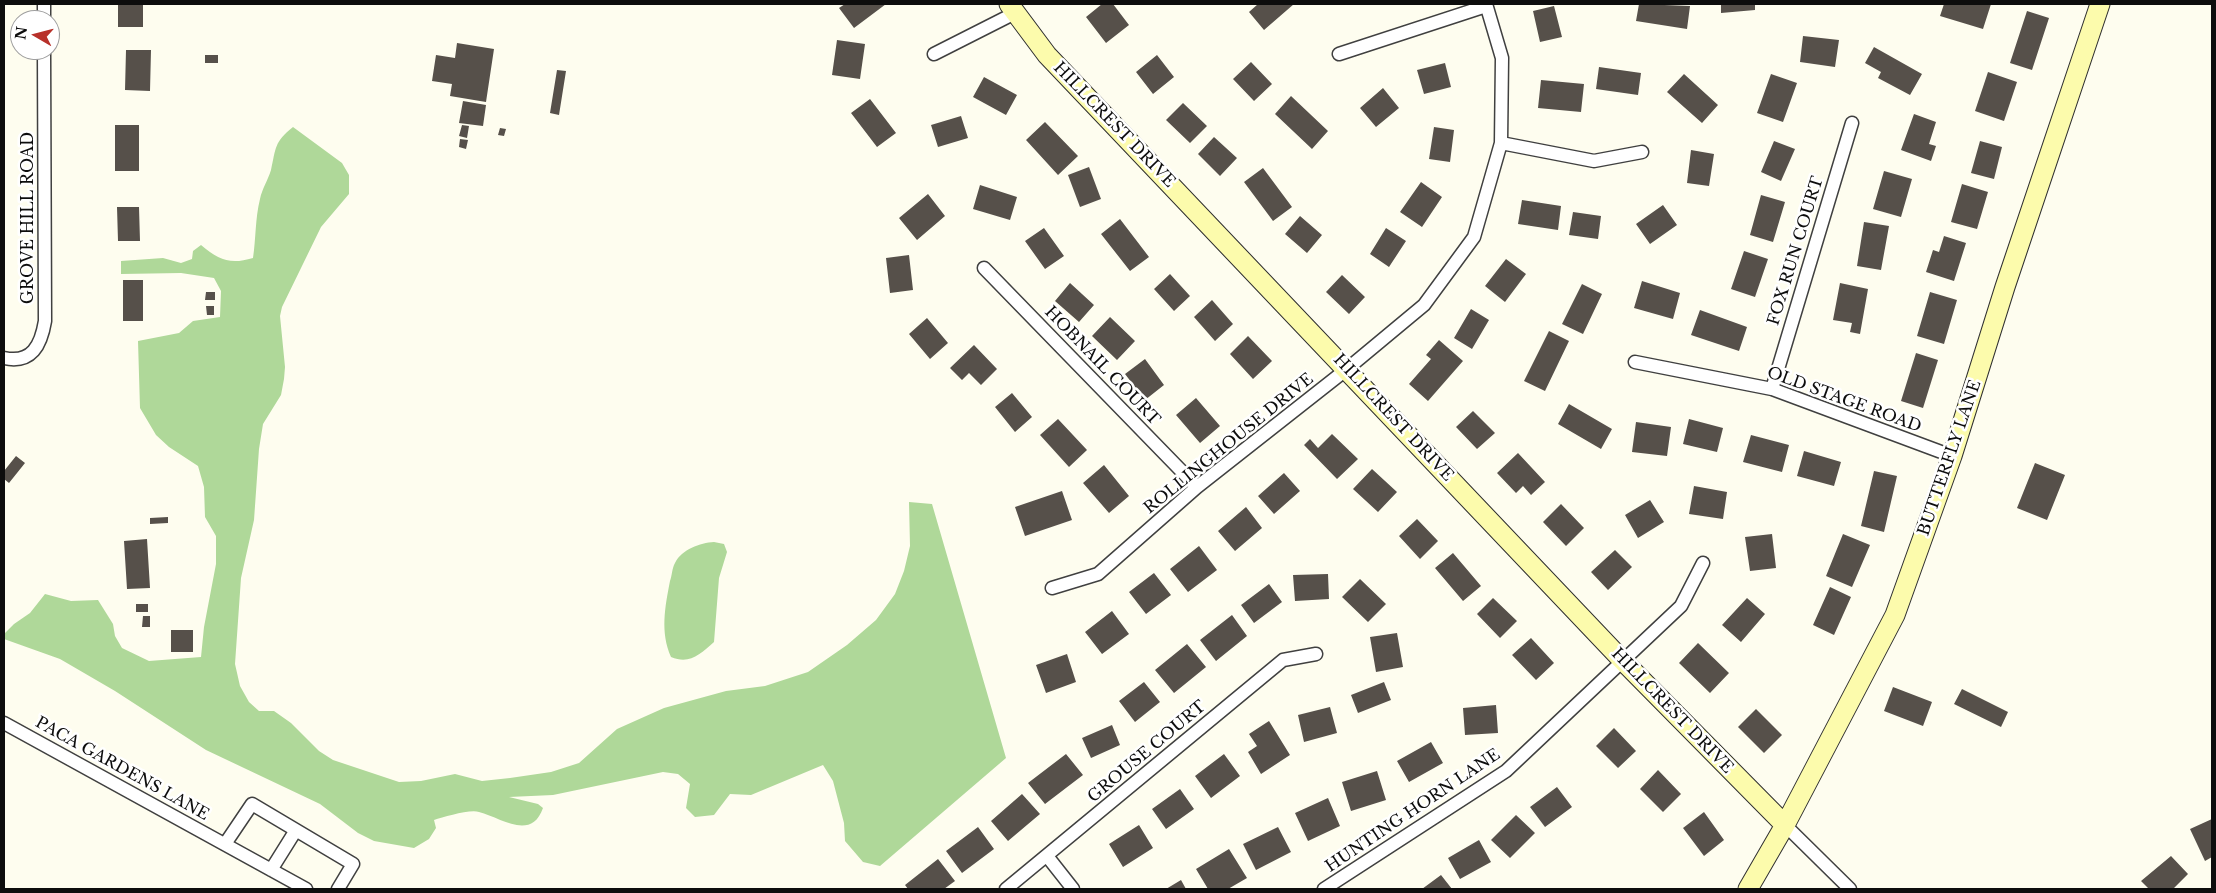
<!DOCTYPE html>
<html>
<head>
<meta charset="utf-8">
<style>
	body { margin:0 }
	#map { position:relative; width:2216px; height:893px; overflow:hidden; background:#fefdef; font-family:"Libre Baskerville",serif }
	canvas { display:block }
	.frame { position:absolute; inset:0; border:5px solid #0d0d0d; pointer-events:none }
	.north { position:absolute; left:10px; top:10px; width:50px; height:50px; box-sizing:border-box; background:#fff; border:1px solid #9e9e9e; border-radius:50%; rotate:278deg; font-size:14px; font-weight:700; line-height:20px; text-align:center; color:#0d0d0d }
	.north::after { content:''; display:block; margin:auto; width:18px; height:22px; background:#b8312a; clip-path:polygon(50% 0,100% 100%,50% 72%,0 100%) }
</style>
</head>
<body>
<div id="map">
<canvas width="2216" height="893"></canvas>
<div class="frame"></div>
<div class="north">N</div>
</div>
<script>
const c = document.querySelector('canvas').getContext('2d');
c.lineJoin = 'round';
function fillPath(path, color) { c.fillStyle = color; c.fill(path, 'evenodd'); }
function stroke(path, color, width, dash) { c.strokeStyle = color; c.lineWidth = width; c.lineCap = dash ? 'butt' : 'round'; c.setLineDash(dash || []); c.stroke(path); }
function write(font, color, halo, rows, align = 'center') {
  c.font = font + ' "Libre Baskerville",serif'; c.lineWidth = 5; c.setLineDash([]); c.textBaseline = 'middle'; c.strokeStyle = halo; c.fillStyle = color; for (const [text, x, y, turn = 0] of rows) {
    c.save(); c.translate(x, y); c.rotate((+turn || 0) * Math.PI / 180); c.textAlign = isNaN(turn) ? turn : align; if (halo) c.strokeText(text, 0, 0); c.fillText(text, 0, 0); c.restore();
  }
}
fillPath(new Path2D(`
	M293,127L342,163L349,175V194L321,227L282,307L280,316L285,367L284,379L281,395L263,424L259,449L254,520L241,578L235,664L240,686L249,702L259,711H274L291,723L319,751L333,760L399,782L421,781L455,774L482,781L510,778L551,772L579,763L617,729L664,708L726,691L765,686L808,672L847,645L876,620L895,594L904,571L910,546L909,502L932,504L1006,758L880,866L863,862L845,841L844,823L833,781L823,765L751,795L730,794L714,815L695,817L686,808L690,784L678,774L663,772L553,795L509,797L538,804L543,808C531,842 500,817 479,812C470,809 444,817 434,820L436,828L429,839L414,848L374,841L358,833L320,804L206,750L115,691L60,659L4,639V634L14,624L30,613L45,594L71,601L98,600L113,624L115,636L122,648L149,661L201,657L204,627L216,564V536L205,517L204,487L198,466L169,447L156,435L140,408L138,341L179,333L193,321L220,317L221,291L214,278L181,273L121,274V261L163,258L181,263L192,259L193,251L201,245C219,260 230,265 253,258C256,239 255,219 260,199C262,189 268,180 271,170C276,148 274,142 293,127Z
	M714,542L724,544L727,552L719,578L714,642C700,654 690,665 671,657C660,632 665,607 670,581C672,576 672,568 675,563C682,549 700,543 714,542Z`), '#afd899');
fillPath(new Path2D(`
	M118,4H143V27H118Z
	M845,4H886L854,28L839,8Z
	M1102,4H1113L1129,25L1106,43L1086,17Z
	M1258,4H1294L1264,30L1249,12Z
	M1639,4L1690,6L1687,29L1636,21Z
	M1721,4H1755V10L1721,13Z
	M1944,4H1991L1983,29L1940,16Z
	M1554,6L1562,37L1540,42L1533,11Z
	M2027,11L2049,18L2032,70L2010,63Z
	M1803,36L1839,40L1835,67L1800,62Z
	M837,40L865,44L860,79L832,75Z
	M457,43L494,49L486,102L450,96L452,84L432,81L436,55L455,58Z
	M1874,47L1922,74L1910,95L1878,78L1881,72L1865,63Z
	M126,50H151L150,91L125,90Z
	M205,55H218V63H205Z
	M1157,55L1174,77L1153,94L1136,72Z
	M1251,62L1272,84L1254,101L1233,79Z
	M1445,63L1451,87L1424,94L1417,70Z
	M1599,67L1641,73L1638,95L1596,89Z
	M557,70L566,71L559,115L550,113Z
	M1988,72L2017,82L2004,121L1975,111Z
	M1684,74L1718,105L1702,123L1667,92Z
	M1771,74L1797,83L1783,122L1757,113Z
	M984,77L1017,95L1006,115L973,97Z
	M1541,80L1584,84L1581,112L1538,108Z
	M1383,88L1399,108L1376,127L1360,108Z
	M1291,96L1328,131L1312,149L1275,114Z
	M870,99L896,133L877,147L851,113Z
	M463,101L486,105L483,126L459,123Z
	M1183,103L1207,126L1190,143L1166,120Z
	M1914,114L1936,122L1929,144L1936,146L1931,161L1901,150Z
	M961,116L968,138L938,147L931,125Z
	M1045,122L1078,156L1058,175L1026,140Z
	M115,125H139V171H115Z
	M462,125L469,126L467,138L459,136Z
	M1434,127L1454,130L1450,162L1429,159Z
	M500,128L506,129L504,136L498,135Z
	M1214,137L1237,158L1220,176L1198,154Z
	M460,139L468,140L466,149L459,147Z
	M1774,141L1795,149L1781,181L1761,172Z
	M1980,141L2002,147L1994,179L1971,173Z
	M1691,150L1714,154L1709,186L1687,183Z
	M1089,167L1101,199L1080,207L1068,175Z
	M1263,168L1292,207L1273,221L1244,182Z
	M1884,171L1912,179L1901,217L1873,209Z
	M1421,182L1442,197L1422,227L1400,212Z
	M1962,184L1988,192L1977,229L1951,222Z
	M980,185L1017,197L1010,220L973,209Z
	M928,194L945,216L917,240L899,218Z
	M1761,195L1785,202L1773,242L1750,235Z
	M1522,200L1561,206L1558,230L1518,224Z
	M1663,205L1677,225L1650,244L1636,224Z
	M117,207H139L140,241H118Z
	M1573,212L1601,216L1598,239L1569,235Z
	M1300,216L1322,235L1307,253L1285,234Z
	M1120,219L1149,257L1130,271L1101,234Z
	M1864,222L1889,226L1881,270L1857,266Z
	M1044,228L1064,256L1045,269L1025,241Z
	M1386,228L1406,241L1389,267L1370,254Z
	M1944,236L1966,243L1954,281L1926,272L1933,250L1939,252Z
	M1744,251L1768,259L1755,297L1731,289Z
	M909,255L913,290L890,293L886,258Z
	M1506,259L1526,274L1505,302L1485,286Z
	M1170,274L1190,296L1174,311L1154,289Z
	M1342,275L1365,297L1349,314L1326,292Z
	M123,280H143V321H123Z
	M1642,281L1680,293L1673,319L1634,308Z
	M1070,283L1094,305L1079,322L1055,301Z
	M1840,283L1868,289L1860,334L1850,332L1852,323L1833,320Z
	M1582,284L1602,294L1583,334L1562,324Z
	M206,292H215V300H205Z
	M1930,292L1957,300L1944,344L1917,336Z
	M1212,300L1233,324L1215,341L1194,317Z
	M206,306H214V315H207Z
	M1471,309L1489,320L1472,349L1454,338Z
	M1700,310L1747,327L1739,351L1691,335Z
	M1110,317L1135,341L1117,360L1092,336Z
	M927,318L948,343L930,359L909,334Z
	M1549,331L1569,341L1545,391L1524,381Z
	M1248,336L1272,361L1253,379L1230,354Z
	M1439,340L1463,361L1428,401L1409,384L1431,359L1426,355Z
	M974,345L997,369L981,385L969,373L962,380L950,368Z
	M1916,353L1938,360L1923,408L1901,401Z
	M1145,359L1164,385L1145,400L1125,374Z
	M1012,393L1032,417L1015,432L995,407Z
	M1196,398L1220,426L1200,443L1176,415Z
	M1569,404L1612,429L1601,449L1558,424Z
	M1473,411L1495,433L1477,449L1456,427Z
	M1058,419L1087,450L1069,467L1040,435Z
	M1689,419L1723,428L1717,452L1683,444Z
	M1636,422L1671,427L1667,456L1632,452Z
	M1332,434L1358,459L1337,479L1304,445L1310,439L1318,448Z
	M1751,435L1789,445L1782,472L1743,462Z
	M1804,451L1841,462L1834,486L1797,476Z
	M1518,453L1545,482L1531,495L1523,486L1516,493L1497,473Z
	M16,456L25,463L9,483L4,479V471Z
	M2035,463L2065,475L2047,520L2017,508Z
	M1104,465L1129,496L1109,513L1083,483Z
	M1372,469L1397,492L1378,512L1353,489Z
	M1874,471L1897,476L1884,532L1861,526Z
	M1284,473L1300,491L1274,514L1258,496Z
	M1694,486L1727,492L1723,519L1689,514Z
	M1062,491L1072,520L1025,536L1015,507Z
	M1650,500L1664,522L1638,538L1625,515Z
	M1561,504L1584,528L1566,546L1543,522Z
	M1246,507L1262,528L1235,551L1218,531Z
	M168,517V523L150,524V518Z
	M1417,519L1438,541L1420,559L1399,536Z
	M1772,534L1776,568L1750,571L1745,537Z
	M1843,534L1870,545L1852,587L1826,576Z
	M147,539L150,588L127,589L124,541Z
	M1199,546L1217,570L1188,592L1170,569Z
	M1615,550L1632,567L1608,590L1591,572Z
	M1453,553L1481,586L1463,601L1435,568Z
	M1154,573L1171,595L1146,614L1129,592Z
	M1328,574L1329,599L1295,601L1293,575Z
	M1360,579L1386,604L1368,622L1342,597Z
	M1269,584L1282,602L1254,623L1241,605Z
	M1830,587L1851,597L1834,635L1813,625Z
	M1493,598L1517,621L1500,638L1477,614Z
	M1747,598L1765,614L1741,642L1722,625Z
	M136,604H148V612H136Z
	M1112,611L1129,634L1102,654L1085,632Z
	M1232,615L1247,636L1216,661L1200,640Z
	M143,616H150V627H142Z
	M171,630H193V652H171Z
	M1397,633L1403,667L1376,672L1370,637Z
	M1531,638L1554,663L1536,680L1512,655Z
	M1698,643L1729,673L1710,693L1679,663Z
	M1187,644L1206,667L1174,693L1155,670Z
	M1067,654L1076,682L1046,693L1036,665Z
	M1144,682L1160,702L1135,722L1119,701Z
	M1384,682L1391,700L1358,713L1351,695Z
	M1893,687L1932,702L1923,726L1884,711Z
	M1962,689L2008,712L2001,727L1954,704Z
	M1496,705L1498,733L1465,735L1463,708Z
	M1330,707L1337,733L1304,742L1298,715Z
	M1756,709L1782,735L1764,753L1738,727Z
	M1269,721L1290,755L1261,774L1248,752L1257,746L1249,734Z
	M1112,725L1120,745L1091,758L1082,738Z
	M1614,728L1636,751L1618,768L1596,746Z
	M1431,742L1443,763L1409,782L1397,761Z
	M1066,754L1083,775L1045,804L1028,783Z
	M1224,754L1240,776L1211,798L1195,776Z
	M1658,770L1681,794L1663,812L1640,789Z
	M1377,771L1386,800L1351,811L1342,782Z
	M1557,787L1572,807L1545,827L1530,807Z
	M1180,789L1194,809L1166,829L1152,809Z
	M1022,794L1040,814L1008,841L991,821Z
	M1328,798L1340,826L1308,841L1295,813Z
	M1704,812L1724,840L1704,856L1683,828Z
	M1516,815L1535,833L1510,858L1491,840Z
	M2212,819V857L2205,861L2190,829Z
	M1139,825L1153,848L1123,867L1109,844Z
	M978,827L994,849L962,873L946,851Z
	M1278,827L1291,852L1256,870L1243,844Z
	M1479,840L1491,862L1460,879L1448,858Z
	M1229,849L1247,878L1228,889H1208L1196,869Z
	M2171,856L2188,874L2173,889H2149L2141,881Z
	M938,859L955,881L944,889H908L905,885Z
	M1441,875L1452,889H1422Z
	M1181,880L1186,889H1166Z`), '#56504a');
const street = new Path2D(`
	M44,4V20
	M934,54L1015,13
	M1339,54L1486,6
	M1501,143L1594,161L1642,152
	M984,268L1197,487
	M4,358C32,364 41,345 45,321L44,50
	M1635,362L1772,389L1952,456
	M1772,389L1852,123
	M1052,588L1098,574L1197,487L1347,369L1424,305L1474,237L1501,143L1502,58L1486,4
	M4,723L306,889
	M1785,825L1850,889
	M225,844L252,804L353,864L338,889
	M1047,856L1073,889
	M271,870L296,830
	M1006,889L1283,660L1316,654
	M1324,889L1506,771L1681,606L1703,563`);
const secondary = new Path2D(`
	M1009,4L1047,55L1622,660L1785,825
	M1748,889L1785,825L1895,615L1952,456L2005,287L2100,4`);
stroke(street, '#404040', 15);
stroke(secondary, '#2f2f2f', 21);
stroke(street, '#fff', 12);
stroke(secondary, '#fcfbac', 19);
write('16px', '#0d0d0d', '#fff', [
	["HILLCREST DRIVE",1114,125,46],
	["GROVE HILL ROAD",28,218,-90],
	["FOX RUN COURT",1796,251,-73],
	["HOBNAIL COURT",1102,366,46],
	["OLD STAGE ROAD",1844,400,20],
	["HILLCREST DRIVE",1393,418,47],
	["ROLLINGHOUSE DRIVE",1229,444,-39],
	["BUTTERFLY LANE",1950,458,-71],
	["HILLCREST DRIVE",1672,711,46],
	["GROUSE COURT",1147,752,-40],
	["PACA GARDENS LANE",122,769,29],
	["HUNTING HORN LANE",1413,811,-34]
]);
</script>
</body>
</html>
